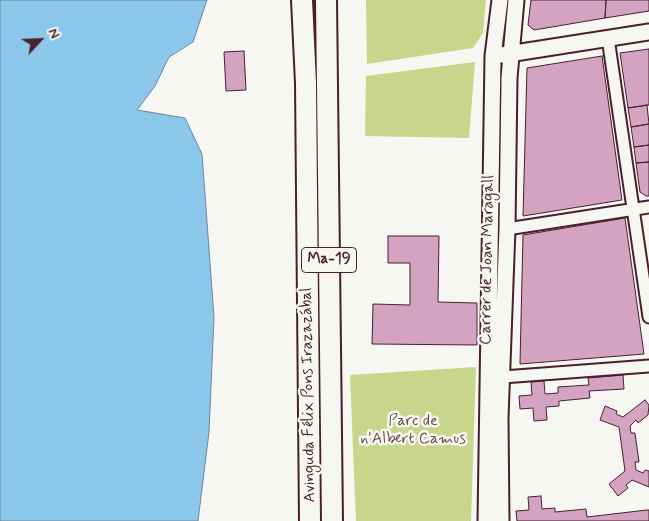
<!DOCTYPE html>
<html>
<head>
<meta charset="utf-8">
<style>
	body { margin:0 }
	#map { position:relative; width:649px; height:521px; overflow:hidden; background:#f6f6f2; font-family:Mynerve,sans-serif }
	canvas { display:block }
	.north { position:absolute; left:15px; top:15px; width:50px; height:50px; -webkit-text-stroke:4px #f6f6f2; paint-order:stroke; rotate:65deg; font-size:14px; font-weight:700; line-height:20px; text-align:center; color:#4a1f2b }
	.north::after { content:''; display:block; margin:auto; width:18px; height:22px; background:#4a1f2b; clip-path:polygon(50% 0,100% 100%,50% 72%,0 100%) }
</style>
</head>
<body>
<div id="map">
<canvas width="649" height="521"></canvas>
<div class="north">N</div>
</div>
<script>
const g = document.querySelector('canvas').getContext('2d');
g.lineJoin = 'round';
function fill(path, color) { g.fillStyle = color; g.fill(path, 'evenodd'); }
const shape = rows => new Path2D(rows.map(r => 'M' + r).join(''));
function strokePath(path, color, width, dash) { g.strokeStyle = color; g.lineWidth = width; g.lineCap = dash ? 'butt' : 'round'; g.setLineDash(dash || []); g.stroke(path); }
function drawText(font, color, halo, rows, align = 'center') {
  g.font = font + ' Mynerve,sans-serif'; g.lineWidth = 5; g.setLineDash([]); g.textBaseline = 'middle'; g.strokeStyle = halo; g.fillStyle = color; for (const [text, x, y, turn = 0] of rows) {
    g.save(); g.translate(x, y); g.rotate((+turn || 0) * Math.PI / 180); g.textAlign = isNaN(turn) ? turn : align; if (halo) g.strokeText(text, 0, 0); g.fillText(text, 0, 0); g.restore();
  }
}
fill(shape([
	[366,0,486,0,483,33,473,48,367,64],
	[475,62,469,138,365,136,366,76],
	[476,367,471,521,356,521,350,375]
]), '#c7d68a');
const water = shape([
	[0,0,207,0,193,42,169,57,155,86,137,110,185,118,202,154,214,317,209,432,198,521,0,521,0,0]
]);
fill(water, '#8bc7eb');
strokePath(water, '#71849e', 1);
const building = shape([
	[531,0,606,0,605,18,534,30,528,25,531,0],
	[606,0,649,0,649,11,605,18,606,0],
	[649,49,649,105,628,108,620,53,649,49],
	[244,51,246,90,226,91,224,52,244,51],
	[602,56,622,200,523,216,527,68,602,56],
	[647,105,649,124,631,127,628,108,647,105],
	[649,124,649,145,634,147,631,127,649,124],
	[649,145,649,162,636,163,634,147,649,145],
	[649,162,649,196,646,196,640,192,636,163,649,162],
	[625,218,644,354,520,364,523,235,625,218],
	[388,236,439,236,438,302,477,303,477,345,372,344,373,304,410,305,410,263,388,263,388,236],
	[623,375,624,389,589,391,590,398,559,401,559,406,546,407,547,420,534,421,533,408,520,409,519,396,532,395,531,382,544,381,545,394,558,393,558,387,589,385,588,378,623,375],
	[645,400,649,405,648,415,638,423,636,420,630,426,631,433,635,433,639,462,635,462,636,470,643,473,645,470,649,471,649,487,632,480,626,485,628,488,618,496,609,484,625,471,619,427,600,420,605,406,617,411,616,414,623,417,645,400],
	[541,496,542,509,555,508,555,512,586,509,587,517,647,510,649,510,649,521,517,521,516,511,529,510,528,497,541,496]
]);
fill(building, '#d4a3c2');
strokePath(building, '#4a1f2b', 1);
const street = shape([
	[608,38,649,317],
	[507,229,649,207],
	[503,377,649,366]
]);
const secondary = shape([
	[502,55,649,32],
	[486,521,493,56,500,0],
	[501,521,500,418,507,229,509,78,516,0]
]);
const highway = shape([
	[302,0,306,83,310,521],
	[326,0,332,521]
]);
strokePath(street, '#4a1f2b', 15);
strokePath(secondary, '#4a1f2b', 19);
strokePath(highway, '#4a1f2b', 24);
strokePath(street, '#f6f6f2', 11);
strokePath(secondary, '#f6f6f2', 15);
strokePath(highway, '#f6f6f2', 20);
for (const [x, y, w] of [
	[329,260,55]
]) { const box = new Path2D(); box.roundRect(x - w / 2, y - 12.5, w, 25, 4); g.fillStyle = '#f6f6f2'; g.fill(box); strokePath(box, '#4a1f2b', 1); }
drawText('bold 15px', '#4a1f2b', null, [
	["Ma-19",329,260]
]);
drawText('16px', '#4a1f2b', '#f6f6f2', [
	["Carrer de Joan Maragall",488,260,-89],
	["Avinguda Félix Pons Irazazábal",309,395,-91]
]);
drawText('16px', '#694d43', '#f6f6f2', [
	["Parc de",413,422],
	["n'Albert Camus",413,440]
]);
</script>
</body>
</html>
